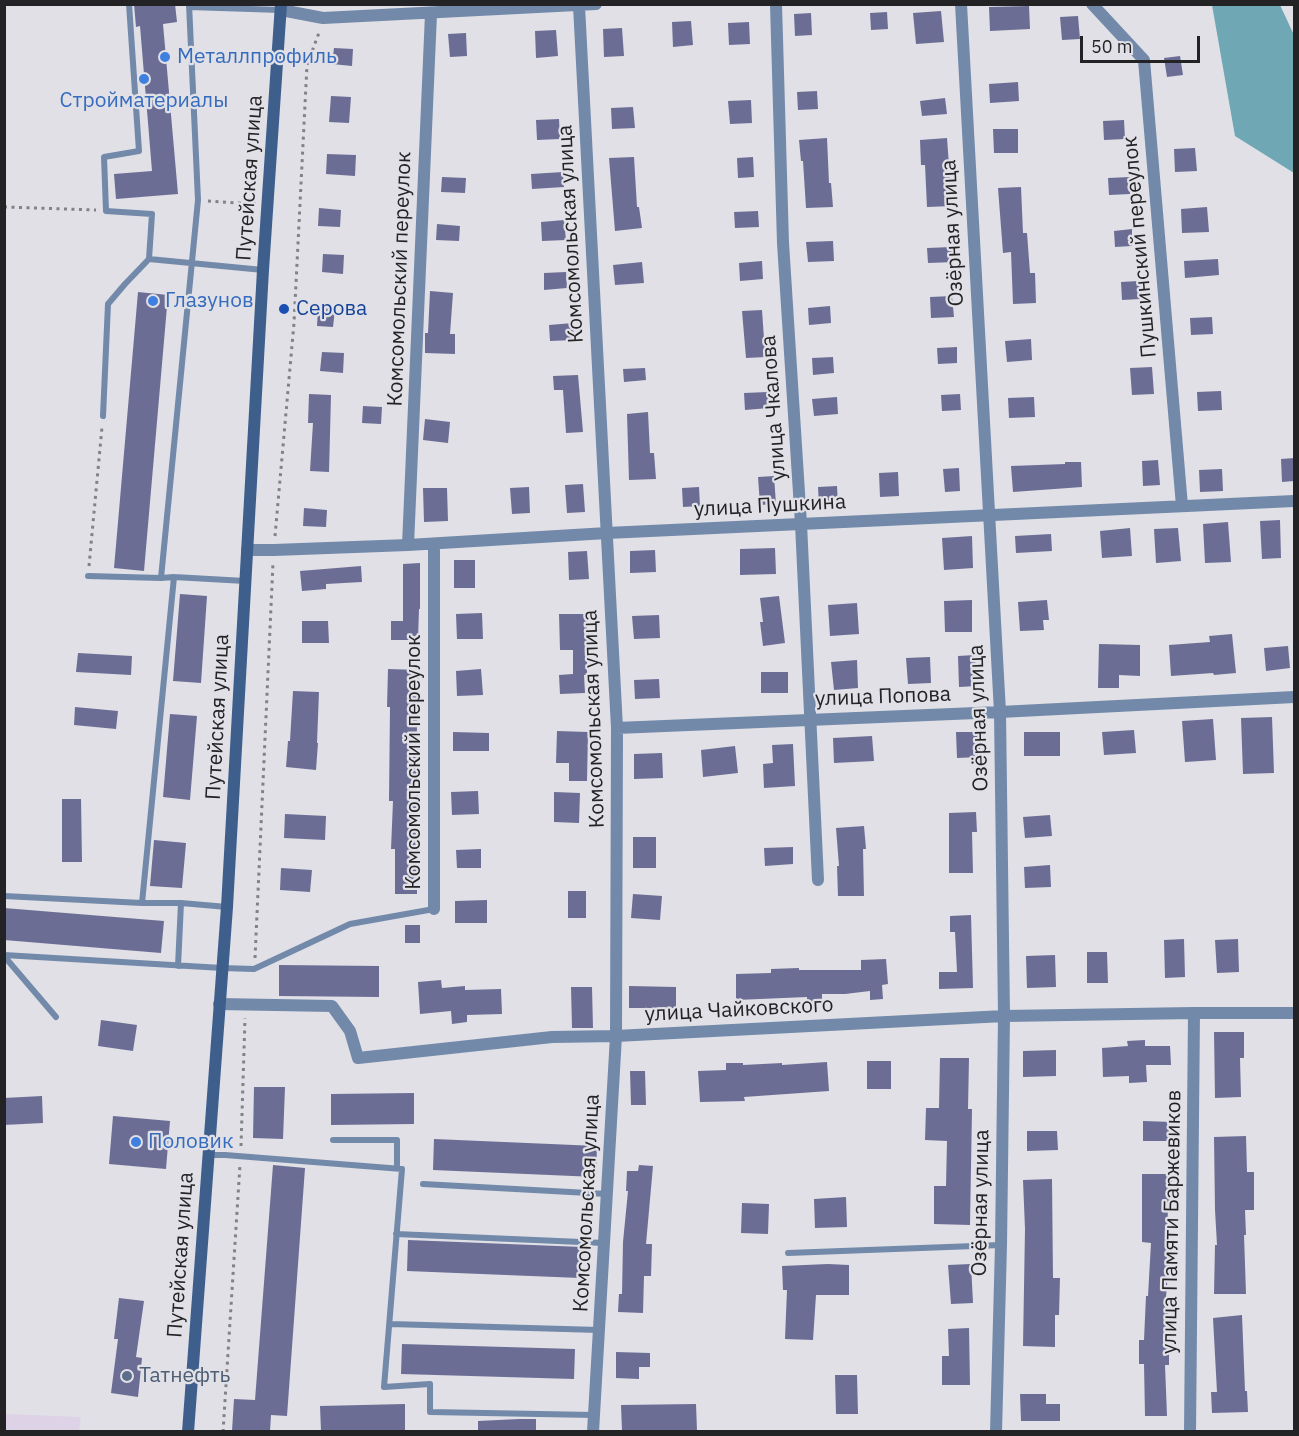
<!DOCTYPE html>
<html>
<head>
<meta charset="utf-8">
<style>
	body { margin:0 }
	#map { position:relative; width:1299px; height:1436px; overflow:hidden; background:#e0e0e6; font-family:"IBM Plex Sans",sans-serif }
	canvas { display:block }
	.frame { position:absolute; inset:0; border:6px solid #232325; pointer-events:none }
	.scale { position:absolute; left:1080px; top:36px; width:120px; height:27px; box-sizing:border-box; border:3px solid #232325; border-top:0; padding-left:8px; font-size:18px; line-height:21px; white-space:nowrap; color:#232325; -webkit-text-stroke:4px #e0e0e6; paint-order:stroke }
</style>
</head>
<body>
<div id="map">
<canvas width="1299" height="1436"></canvas>
<div class="frame"></div>
<div class="scale">50 m</div>
</div>
<script>
const g = document.querySelector('canvas').getContext('2d');
g.lineJoin = 'round';
function fill(path, color) { g.fillStyle = color; g.fill(path, 'evenodd'); }
const shape = rows => new Path2D(rows.map(r => 'M' + r).join(''));
function strokePath(path, color, width, dash) { g.strokeStyle = color; g.lineWidth = width; g.lineCap = dash ? 'butt' : 'round'; g.setLineDash(dash || []); g.stroke(path); }
function drawText(font, color, halo, rows, align = 'center') {
  g.font = font + ' "IBM Plex Sans",sans-serif'; g.lineWidth = 4.5; g.setLineDash([]); g.textBaseline = 'middle'; g.strokeStyle = halo; g.fillStyle = color; for (const [text, x, y, turn = 0] of rows) {
    g.save(); g.translate(x, y); g.rotate((+turn || 0) * Math.PI / 180); g.textAlign = isNaN(turn) ? turn : align; if (halo) g.strokeText(text, 0, 0); g.fillText(text, 0, 0); g.restore();
  }
}
fill(shape([
	[5,1414,81,1417,79,1431,5,1431]
]), '#ddd2e6');
fill(shape([
	[1212,5,1280,5,1294,35,1294,173,1235,136]
]), '#6fa7b5');
fill(shape([
	[134,4,175,4,177,22,163,24,178,194,116,199,114,174,152,171,140,26,136,27],
	[1029,6,1030,29,990,31,989,7],
	[941,11,944,42,916,44,913,13],
	[887,12,888,29,871,30,870,13],
	[811,13,812,35,795,36,794,14],
	[1078,16,1080,39,1062,40,1060,17],
	[691,21,693,45,673,47,672,22],
	[749,22,750,44,729,45,728,23],
	[622,28,624,56,604,57,603,29],
	[556,30,558,56,536,58,535,31],
	[466,33,467,56,450,57,448,34],
	[334,48,353,49,352,66,332,64],
	[1180,56,1183,75,1167,77,1164,58],
	[1018,82,1019,101,990,103,989,84],
	[817,91,818,109,798,110,797,92],
	[331,96,351,97,349,123,329,122],
	[945,98,947,114,922,116,920,101],
	[751,100,752,123,730,124,728,101],
	[633,107,635,128,612,129,611,108],
	[559,119,560,139,537,140,536,120],
	[1124,120,1125,139,1104,140,1103,121],
	[993,129,1018,129,1018,153,994,153],
	[827,138,829,183,831,183,833,207,806,208,803,161,801,161,799,140],
	[947,138,952,206,927,207,925,165,921,165,920,140],
	[1195,148,1197,171,1175,172,1174,149],
	[327,154,356,155,355,176,326,174],
	[634,157,637,207,639,207,642,228,615,231,609,158],
	[753,157,754,177,738,178,737,158],
	[563,172,564,187,532,189,531,174],
	[442,177,466,178,465,193,441,192],
	[1130,177,1130,194,1109,195,1108,178],
	[1021,187,1023,233,1027,233,1030,273,1035,273,1036,303,1013,304,1011,252,1003,253,998,188],
	[1207,207,1209,232,1182,233,1181,209],
	[319,208,341,210,340,227,318,226],
	[758,211,759,227,735,228,734,212],
	[564,220,566,240,542,241,541,222],
	[437,224,460,226,459,241,436,240],
	[1132,229,1132,246,1115,247,1114,231],
	[833,241,834,261,808,262,806,242],
	[952,247,954,262,928,263,927,248],
	[323,254,344,255,343,274,322,272],
	[1218,259,1219,275,1185,278,1184,261],
	[762,261,763,279,740,281,739,263],
	[642,262,644,283,615,285,613,265],
	[566,272,567,288,544,290,544,273],
	[1139,281,1140,299,1122,300,1121,282],
	[430,291,453,293,450,334,455,334,455,354,425,353,425,333,428,333],
	[138,292,168,295,144,571,114,568],
	[952,296,954,317,931,318,930,297],
	[830,306,831,323,809,325,808,308],
	[318,308,335,309,333,327,317,326],
	[762,310,764,339,765,339,766,357,746,358,742,311],
	[1212,317,1213,334,1191,335,1190,318],
	[573,323,574,340,550,341,549,325],
	[1031,339,1032,360,1007,362,1005,341],
	[957,347,957,363,938,364,937,348],
	[322,352,344,353,343,373,320,371],
	[833,357,834,373,813,375,812,358],
	[1152,367,1154,394,1132,395,1130,368],
	[645,368,646,380,624,382,623,369],
	[578,375,583,432,566,433,563,390,554,390,553,376],
	[1221,391,1222,410,1198,411,1197,392],
	[768,392,769,408,745,410,744,393],
	[309,394,331,395,329,472,310,471,313,423,308,423],
	[960,394,961,410,942,411,941,395],
	[837,397,838,414,814,416,812,399],
	[1034,397,1035,417,1009,418,1008,398],
	[363,406,382,407,381,424,362,423],
	[648,412,650,453,654,453,656,479,629,480,627,414],
	[425,419,450,422,448,443,423,440],
	[1294,458,1294,481,1282,482,1281,459],
	[1158,460,1160,485,1143,486,1142,461],
	[1065,462,1081,462,1082,487,1013,492,1011,466,1065,464],
	[959,468,960,491,945,492,943,469],
	[1222,469,1223,491,1200,492,1199,470],
	[898,472,899,496,880,497,879,473],
	[774,476,776,504,760,505,758,477],
	[583,484,585,512,567,513,565,485],
	[837,486,838,505,819,506,818,487],
	[529,487,530,513,512,514,510,488],
	[699,487,700,506,683,507,682,488],
	[423,488,447,488,448,521,424,522],
	[304,508,327,510,326,527,303,526],
	[1280,520,1281,558,1262,559,1260,521],
	[1228,522,1231,562,1205,563,1203,524],
	[1130,528,1132,556,1102,558,1100,531],
	[1178,528,1181,561,1156,563,1154,529],
	[1051,534,1052,551,1016,553,1015,536],
	[972,536,973,568,944,570,942,538],
	[775,548,776,574,740,575,740,549],
	[655,550,656,572,630,573,630,551],
	[587,551,589,579,569,580,568,552],
	[454,560,475,560,475,588,454,588],
	[420,563,420,609,419,609,418,640,391,640,391,621,403,621,403,564],
	[361,566,362,582,326,584,326,589,302,591,300,571],
	[180,594,207,596,201,683,173,681],
	[779,596,785,643,763,646,760,622,763,622,760,598],
	[972,600,972,632,945,632,944,601],
	[1047,600,1049,620,1043,620,1044,630,1020,631,1018,602],
	[857,603,859,634,830,636,828,605],
	[482,613,483,639,457,639,456,614],
	[559,614,587,614,587,675,584,675,585,693,560,694,559,675,573,674,573,650,560,650],
	[659,615,660,638,634,639,632,616],
	[302,621,328,621,329,643,302,643],
	[1232,634,1236,673,1214,675,1213,673,1171,676,1169,645,1210,642,1209,636],
	[1099,644,1140,645,1140,676,1119,675,1119,688,1098,688],
	[1288,646,1290,668,1266,671,1264,648],
	[78,653,132,656,131,675,76,672],
	[975,655,977,686,959,687,958,656],
	[930,657,931,683,908,684,906,658],
	[857,660,858,688,834,690,831,662],
	[388,669,419,670,416,756,419,756,418,801,417,801,415,856,417,856,417,894,395,894,395,849,391,849,393,801,389,801,390,707,387,707],
	[481,669,483,695,457,696,456,671],
	[761,672,788,672,788,693,761,693],
	[659,679,660,698,635,699,634,680],
	[293,691,319,692,317,743,318,743,316,770,286,767,288,741,290,741],
	[75,707,118,711,116,729,74,725],
	[170,714,197,716,190,800,163,797],
	[1272,717,1274,773,1243,774,1241,718],
	[1213,719,1216,760,1185,762,1182,721],
	[1134,730,1136,753,1104,755,1102,732],
	[557,731,588,732,587,781,569,781,569,763,556,763],
	[453,732,489,733,489,751,453,751],
	[956,732,980,732,980,757,957,758],
	[1024,732,1060,732,1060,756,1024,756],
	[872,736,874,761,834,763,833,738],
	[793,744,795,786,764,788,763,764,773,763,772,745],
	[735,746,738,773,703,777,701,750],
	[662,753,663,778,634,779,634,754],
	[478,791,479,814,452,815,451,792],
	[554,792,580,793,579,823,554,822],
	[62,799,81,799,82,862,62,862],
	[976,812,977,832,972,832,973,873,949,873,949,813],
	[285,814,326,816,325,840,284,838],
	[1050,815,1052,836,1025,838,1023,817],
	[864,826,866,849,863,849,864,896,838,896,837,866,839,866,836,828],
	[633,837,656,837,656,868,633,868],
	[154,840,186,843,182,888,150,886],
	[793,847,793,864,765,866,764,848],
	[481,849,481,868,457,868,456,850],
	[1050,865,1051,887,1025,888,1024,867],
	[281,868,312,870,310,892,280,890],
	[568,891,586,891,586,918,568,918],
	[633,894,662,896,660,920,631,918],
	[487,900,487,923,455,923,455,901],
	[4,908,164,921,161,953,4,940],
	[971,915,973,988,939,989,939,972,957,972,955,932,950,932,950,916],
	[405,925,420,925,420,943,405,943],
	[1184,939,1185,977,1165,978,1164,940],
	[1238,939,1239,972,1217,973,1215,940],
	[1087,952,1107,952,1108,983,1087,983],
	[1055,955,1056,987,1027,988,1026,956],
	[886,959,888,984,882,985,883,999,870,1000,870,991,845,994,822,994,822,1002,807,1002,807,997,736,1000,736,974,771,973,771,969,799,968,799,970,861,970,861,960],
	[279,965,379,966,379,997,279,996],
	[441,980,442,988,465,986,465,990,501,989,502,1014,467,1015,467,1022,452,1024,451,1011,420,1014,418,982],
	[629,986,676,987,676,1008,629,1008],
	[571,987,592,987,593,1028,572,1028],
	[101,1020,137,1025,133,1051,98,1046],
	[1214,1032,1244,1032,1244,1058,1240,1058,1241,1097,1215,1098],
	[1145,1040,1145,1046,1170,1046,1171,1065,1146,1065,1147,1082,1129,1083,1129,1076,1103,1077,1102,1048,1128,1046,1127,1041],
	[1056,1050,1056,1076,1023,1077,1023,1051],
	[940,1058,969,1058,968,1109,972,1109,970,1225,934,1224,934,1186,946,1186,947,1141,925,1140,926,1108,939,1108],
	[867,1061,891,1061,891,1089,867,1089],
	[827,1062,829,1091,744,1097,745,1101,700,1102,698,1071,726,1070,726,1063,743,1063,743,1065,782,1063,782,1065],
	[630,1071,645,1071,646,1105,631,1105],
	[254,1087,285,1087,283,1139,253,1138],
	[414,1093,414,1124,331,1125,331,1094],
	[42,1096,43,1123,4,1125,4,1098],
	[113,1116,170,1121,166,1169,109,1164],
	[1143,1121,1172,1122,1171,1141,1143,1141],
	[1027,1131,1057,1131,1058,1150,1027,1151],
	[1246,1136,1247,1172,1254,1172,1254,1210,1245,1210,1246,1235,1244,1235,1246,1294,1214,1294,1215,1245,1217,1245,1215,1210,1214,1137],
	[434,1139,597,1146,596,1177,433,1170],
	[273,1165,305,1168,287,1416,271,1415,270,1431,232,1431,234,1399,255,1400],
	[639,1165,653,1166,646,1244,652,1244,651,1276,644,1276,643,1313,618,1312,619,1294,622,1294,623,1242,628,1191,626,1191,627,1171,638,1171],
	[1142,1174,1172,1174,1172,1200,1168,1201,1167,1261,1169,1261,1166,1297,1169,1297,1167,1341,1169,1341,1169,1365,1165,1365,1167,1416,1145,1416,1144,1364,1139,1364,1139,1340,1144,1340,1146,1296,1148,1296,1151,1243,1142,1242],
	[1052,1179,1053,1278,1060,1278,1059,1315,1055,1315,1055,1347,1023,1346,1025,1229,1023,1180],
	[846,1197,847,1227,815,1228,814,1199],
	[742,1203,769,1204,768,1234,741,1233],
	[408,1240,582,1247,580,1278,407,1271],
	[828,1264,849,1265,849,1295,816,1295,813,1340,785,1339,787,1290,783,1290,782,1266],
	[971,1264,973,1303,951,1304,948,1265],
	[119,1298,144,1301,136,1357,142,1358,138,1397,111,1393,118,1339,114,1339],
	[1242,1315,1245,1391,1247,1391,1248,1412,1212,1413,1211,1392,1217,1392,1213,1318],
	[969,1328,970,1385,942,1385,942,1356,949,1356,948,1329],
	[402,1344,575,1349,574,1379,401,1374],
	[616,1352,650,1353,650,1367,639,1367,639,1379,616,1378],
	[835,1375,857,1375,858,1414,836,1414],
	[1020,1394,1046,1394,1046,1404,1060,1404,1060,1421,1021,1421],
	[405,1404,405,1431,321,1431,320,1406],
	[696,1404,697,1431,622,1431,621,1405],
	[519,1419,536,1419,536,1431,478,1431,478,1421]
]), '#6c6d95');
strokePath(shape([
	[208,201,254,204,254,202],
	[4,207,96,210],
	[275,536,294,323,307,65,320,30],
	[89,566,102,427],
	[255,958,273,563],
	[241,1146,245,1018],
	[223,1432,240,1165]
]), '#828286', 3, [3, 4.5]);
strokePath(shape([
	[189,7,281,10],
	[149,259,263,270],
	[103,416,108,304,125,284,149,259,152,214,106,211,104,157,139,151,129,4],
	[88,576,161,578,174,577,245,581],
	[161,578,198,200,189,4],
	[4,896,142,903,181,903,227,907],
	[142,903,174,577],
	[4,955,222,968,254,969,350,924,434,909],
	[4,956,56,1017],
	[178,966,181,903],
	[333,1140,397,1140,397,1168],
	[208,1155,225,1155,402,1169,384,1387,430,1384,430,1412,594,1415],
	[423,1184,607,1194],
	[396,1234,604,1243],
	[788,1253,1001,1245],
	[390,1324,599,1330]
]), '#7289a9', 6);
strokePath(shape([
	[776,4,783,243,801,524,818,880],
	[961,4,1000,712,1004,1016,1001,1245,996,1432],
	[1092,4,1144,60,1182,506],
	[579,6,617,728,616,1036,593,1432],
	[281,10,323,18,596,4],
	[408,545,431,14],
	[247,550,274,550,408,545,607,533,1294,501],
	[617,728,1000,712,1294,697],
	[434,909,434,544],
	[219,1004,332,1006,350,1031,358,1058,552,1037,616,1036,1004,1016,1194,1013,1294,1013],
	[1190,1432,1194,1013]
]), '#7289a9', 12);
strokePath(shape([
	[188,1432,227,907,263,270,281,4]
]), '#3e5f8c', 12);
for (const [x, y, r, color] of [
	[165,57,6,"#3f7fe0"],
	[144,79,6,"#3f7fe0"],
	[153,301,6,"#3f7fe0"],
	[284,309,6,"#1a4fb4"],
	[136,1142,6,"#3f7fe0"],
	[127,1376,6,"#5c6f8a"]
]) { const dot = new Path2D(); dot.arc(x, y, r, 0, 2 * Math.PI); g.fillStyle = color; g.fill(dot); strokePath(dot, '#e0e0e6', 2); }
drawText('21px', '#366cbe', '#e0e0e6', [
	["Металлпрофиль",177,57],
	["Стройматериалы",144,101,"center"],
	["Глазунов",165,301],
	["Половик",148,1142]
], 'left');
drawText('21px', '#232325', '#e0e0e6', [
	["Путейская улица",250,178,-86],
	["Озёрная улица",953,233,-93],
	["Комсомольская улица",571,234,-93],
	["Пушкинский переулок",1140,247,-95],
	["Комсомольский переулок",400,279,-88],
	["улица Чкалова",774,408,-94],
	["улица Пушкина",770,506,-3],
	["улица Попова",883,697,-2],
	["Путейская улица",218,717,-87],
	["Озёрная улица",979,718,-92],
	["Комсомольская улица",594,719,-92],
	["Комсомольский переулок",414,762,-90],
	["улица Чайковского",739,1010,-3],
	["Комсомольская улица",587,1203,-87],
	["Озёрная улица",981,1203,-89],
	["улица Памяти Баржевиков",1172,1222,-89],
	["Путейская улица",181,1255,-86]
]);
drawText('21px', '#164399', '#e0e0e6', [
	["Серова",296,309]
], 'left');
drawText('21px', '#4e5e75', '#e0e0e6', [
	["Татнефть",139,1376]
], 'left');
</script>
</body>
</html>
